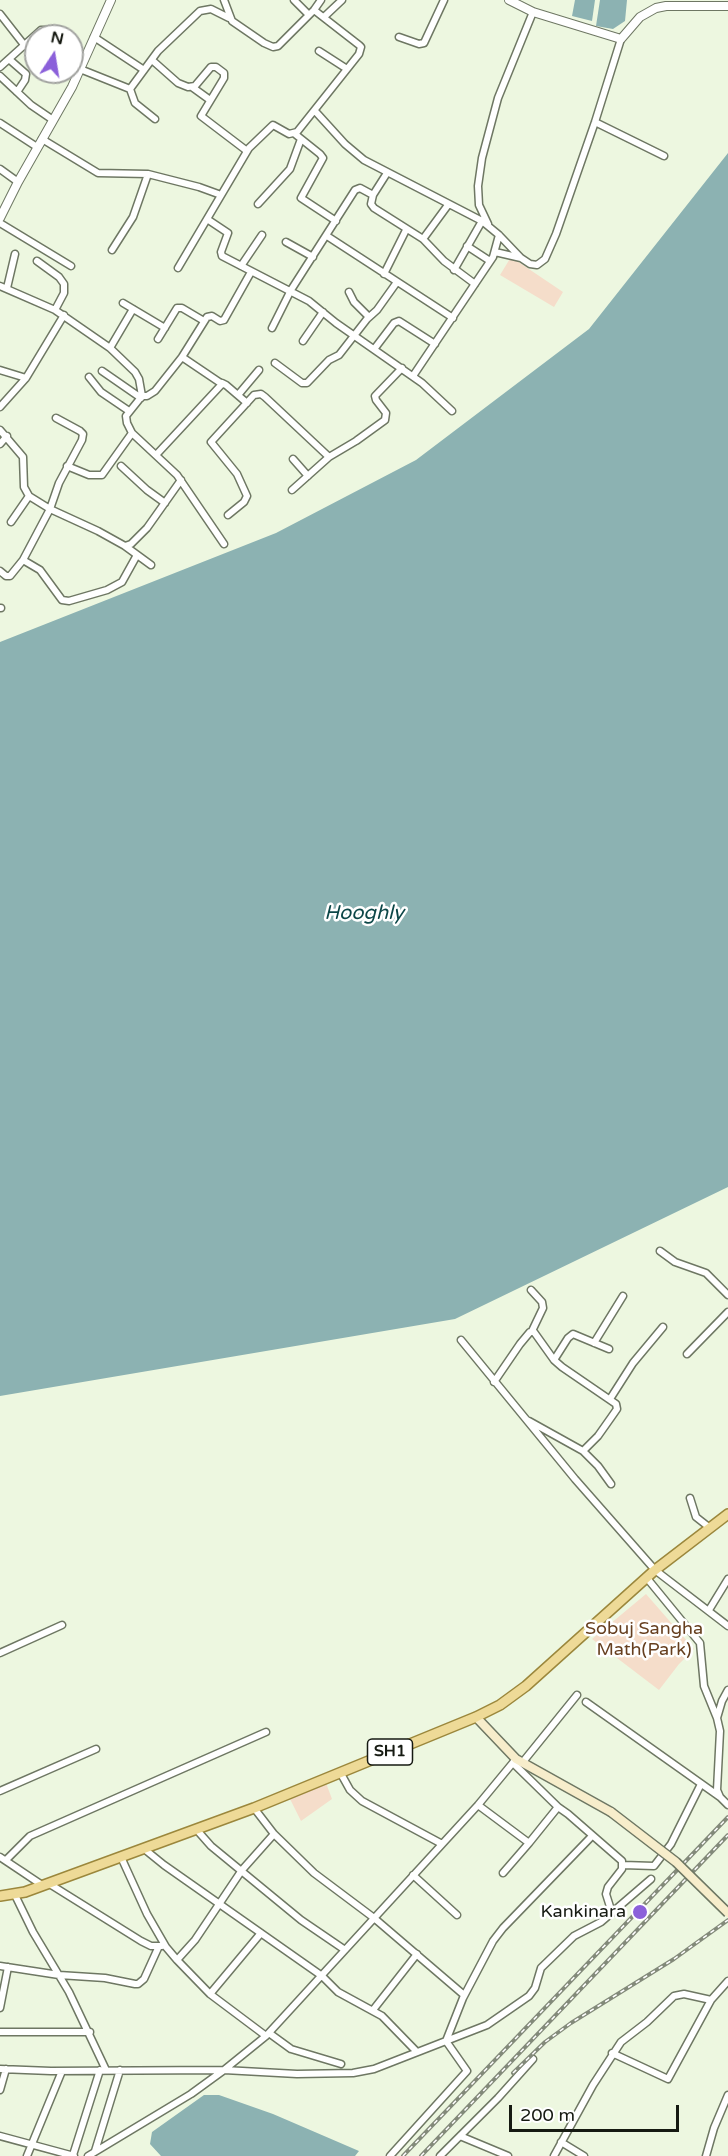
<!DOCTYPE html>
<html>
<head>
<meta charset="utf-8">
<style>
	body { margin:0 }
	#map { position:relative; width:728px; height:2156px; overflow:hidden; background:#edf7e0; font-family:"Varela Round",sans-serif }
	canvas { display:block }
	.north { position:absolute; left:24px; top:24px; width:60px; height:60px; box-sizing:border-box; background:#fff; border:2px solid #a2a3a0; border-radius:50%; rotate:12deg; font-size:16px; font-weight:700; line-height:24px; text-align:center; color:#161a12 }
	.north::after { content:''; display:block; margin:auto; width:21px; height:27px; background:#8b60da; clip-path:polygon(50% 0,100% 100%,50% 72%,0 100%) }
	.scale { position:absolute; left:509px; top:2105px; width:170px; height:27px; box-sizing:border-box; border:3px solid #161a12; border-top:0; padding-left:8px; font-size:18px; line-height:21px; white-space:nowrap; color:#161a12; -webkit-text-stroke:4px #fff; paint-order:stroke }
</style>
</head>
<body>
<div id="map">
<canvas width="728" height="2156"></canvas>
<div class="north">N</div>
<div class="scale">200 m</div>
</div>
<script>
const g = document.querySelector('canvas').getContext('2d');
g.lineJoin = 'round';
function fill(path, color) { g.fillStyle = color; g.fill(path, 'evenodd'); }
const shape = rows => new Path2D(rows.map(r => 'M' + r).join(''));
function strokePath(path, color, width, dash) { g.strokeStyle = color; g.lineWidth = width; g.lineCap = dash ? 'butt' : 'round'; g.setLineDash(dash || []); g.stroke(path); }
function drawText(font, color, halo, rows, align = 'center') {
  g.font = font + ' "Varela Round",sans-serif'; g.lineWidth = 5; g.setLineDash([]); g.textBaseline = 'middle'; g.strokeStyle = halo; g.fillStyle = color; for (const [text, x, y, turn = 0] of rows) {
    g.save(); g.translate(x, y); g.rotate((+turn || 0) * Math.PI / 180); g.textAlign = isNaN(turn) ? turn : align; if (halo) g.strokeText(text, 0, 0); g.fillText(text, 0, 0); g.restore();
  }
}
fill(shape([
	[511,257,563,292,554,307,500,275],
	[646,1594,694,1649,679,1664,659,1690,592,1639],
	[326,1783,332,1799,301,1821,289,1797]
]), '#f5ddca');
fill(shape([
	[575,0,595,0,592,21,572,16],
	[600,0,627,0,625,21,613,29,596,26],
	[728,153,728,1187,455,1319,0,1396,0,642,276,533,416,460,589,329],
	[204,2095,219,2095,273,2114,359,2151,355,2156,161,2156,150,2144,152,2132]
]), '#8cb2b2');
const minor = shape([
	[224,0,232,21,264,43,273,47,278,46,314,10,321,0],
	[294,0,309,15],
	[0,14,25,46],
	[324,17,342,0],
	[94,37,144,70],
	[399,37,419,44,424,43,444,0],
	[319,51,347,69],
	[72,57,82,63],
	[10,60,26,74,25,80,17,92],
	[152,60,178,83,188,87,195,86,211,67,216,67,224,73,224,78,201,116,247,151],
	[0,67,41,30,46,30,53,36],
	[80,69,130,89,158,51,200,11,211,9,229,18],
	[0,76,31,105,53,120],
	[192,87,210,100],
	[130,89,135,103,155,119],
	[315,111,345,144,364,160,482,221,499,235,521,258,530,264,537,265,545,259,556,234,595,122,621,39],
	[595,122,664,156],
	[0,123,37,147],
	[295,134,320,154,323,158,301,198,336,221],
	[42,139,98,173,148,174,199,187,221,195],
	[0,169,18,182],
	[387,173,373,195,371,204,374,208,423,239,444,261,475,284],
	[258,204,290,169,301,139],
	[207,219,228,233,221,252,222,256,309,301,336,323,422,383,452,411],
	[0,223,71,266],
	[488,224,479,205,478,186,482,158,498,98,533,12],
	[327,236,453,318],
	[423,239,448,205],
	[286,242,313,257],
	[467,246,490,261],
	[112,250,133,217,148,174],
	[495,252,521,258],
	[37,261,59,277,64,284,64,293,55,310],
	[241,266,262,235],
	[178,268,249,148,273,125,289,134,297,132,359,54,361,47,359,45,314,10],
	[454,270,482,221],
	[384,274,406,230],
	[0,286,55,310,110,348,135,372,139,379,142,396],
	[7,288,15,254],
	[349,292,354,302,369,317],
	[123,303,165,328],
	[272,328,291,290,355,190,360,188,373,195],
	[158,339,177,308,182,308,204,321],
	[303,341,323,312],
	[110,348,133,309],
	[375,348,394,323,399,321,435,344],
	[275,363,302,383,307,383,329,360,339,355,367,319,377,310,397,282],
	[0,370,26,378],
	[102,371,141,398],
	[413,376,493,257,499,235],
	[89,377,101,392,129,411],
	[222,383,226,385,247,403],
	[238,395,259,370],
	[0,407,26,378,64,315],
	[0,430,23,457,24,487,29,496,50,509,98,531,125,546,131,544,147,528,181,480],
	[0,444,7,436],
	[156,455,222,384,182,357],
	[293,459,308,476],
	[67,466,89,475,102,475,132,433],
	[121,466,147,490,165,503],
	[292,490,329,457,356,441,385,420,386,413,376,400,375,396,402,368],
	[228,515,244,502,247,496,237,474,211,442,254,395,261,394,265,397,329,457],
	[11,522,29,496],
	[224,544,177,475,132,433,127,423,126,416,142,396,147,396,155,391,182,357,207,317,212,316,220,321,224,320,251,272],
	[125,546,151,565],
	[23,560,40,570,62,600,69,601,107,590,122,582,137,555],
	[0,571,6,576,10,576,23,560,50,509,59,483,82,440,83,434,80,431,56,418],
	[0,608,1,608],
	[660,1251,675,1262,706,1273,728,1295],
	[531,1290,542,1302,543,1308,532,1331],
	[461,1340,575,1479,655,1570,728,1626],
	[594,1343,623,1296],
	[687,1354,728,1312],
	[554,1360,568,1338,573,1334,609,1349],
	[494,1382,520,1344,530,1332,534,1332,554,1360,562,1367,616,1404,617,1409,610,1419,598,1436,583,1451],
	[610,1399,633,1363,663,1327],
	[529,1421,583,1451,598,1466,611,1484],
	[690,1498,696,1517,710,1528],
	[646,1577,700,1643,704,1686,717,1718,720,1731,717,1790,720,1797,728,1805],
	[709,1610,728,1579],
	[0,1653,62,1625],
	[586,1702,720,1797],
	[717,1718,722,1701,728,1690],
	[513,1763,558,1807],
	[522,1763,577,1695],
	[340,1772,350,1790,362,1801,442,1844],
	[0,1791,96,1749],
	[478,1805,529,1843,503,1873],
	[254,1808,274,1834,314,1873,374,1918,464,1995],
	[196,1829,211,1846,301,1920,345,1950],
	[529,1843,558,1807,568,1814,622,1861,622,1869,608,1887,606,1894,612,1913],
	[143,1848,164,1865,322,1976,338,1992,382,2016,416,2051],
	[0,1857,42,1885],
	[121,1857,147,1914,166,1947,177,1960,210,1994,266,2036],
	[6,1860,30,1836,266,1732],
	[623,1865,654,1866,671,1844,701,1784],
	[413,1875,457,1915],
	[48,1883,141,1941,151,1946,162,1946],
	[15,1895,33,1932,69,1992,106,2070],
	[177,1960,195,1940,242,1870,274,1834],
	[0,1966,59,1975,105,1978,135,1984,138,1984,144,1979,159,1946],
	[210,1994,261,1933],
	[0,2008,8,1967],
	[373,2010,417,1954],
	[0,2032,90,2032],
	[269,2033,291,2049,341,2064],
	[612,2053,668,2079,711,2000],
	[0,2069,51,2071,224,2070,297,2074,353,2073,374,2069,487,2025,529,1996,535,1988,541,1968,574,1936,601,1922,651,1879],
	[0,2090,6,2069],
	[0,2136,74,2156],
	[460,2136,508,2156],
	[561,2142,584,2156],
	[95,2151,120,2070],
	[73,2155,100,2070],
	[27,2156,62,2071],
	[88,2156,191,2094,224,2070,266,2036,478,1805,516,1759],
	[390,2156,467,2071,446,2041,463,1998,493,1941,503,1928,592,1836],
	[440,2156,498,2098,533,2059],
	[554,2156,593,2085,621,2042,647,2022,674,1996,684,1994,711,2000,728,1981],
	[706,2156,714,2128,728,2095]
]);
const tertiary = shape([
	[509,0,533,12,621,39,640,17,656,8,666,6,728,6],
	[0,218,18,182,72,87,111,0]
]);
const secondary = shape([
	[476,1717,516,1759,611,1812]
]);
const primary = shape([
	[0,1896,25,1892,254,1808,476,1717,500,1705,526,1686,655,1570,728,1514]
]);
strokePath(minor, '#6e7763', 9);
strokePath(tertiary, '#6e7763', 10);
strokePath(secondary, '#6e7763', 11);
strokePath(primary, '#9b873c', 12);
strokePath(minor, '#fff', 6);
strokePath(tertiary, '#fff', 8);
strokePath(secondary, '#f7edcb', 8);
strokePath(primary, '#eeda97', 9);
const rail = shape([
	[513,2073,545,2042,571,2023,674,1959,728,1920],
	[403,2156,728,1817],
	[421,2156,728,1835]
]);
strokePath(rail, '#838a7a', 4);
strokePath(rail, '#fff', 1.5, [4.5]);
const secondaryBridge = shape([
	[611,1812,676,1862,728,1913]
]);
strokePath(secondaryBridge, '#6e7763', 11, []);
strokePath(secondaryBridge, '#f7edcb', 8);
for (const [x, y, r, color] of [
	[640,1912,8,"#8b60da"]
]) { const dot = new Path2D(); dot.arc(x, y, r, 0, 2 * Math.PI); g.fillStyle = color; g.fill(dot); strokePath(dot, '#fff', 2); }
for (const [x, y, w] of [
	[390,1752,45]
]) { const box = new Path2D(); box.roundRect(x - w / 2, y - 13, w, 26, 4.5); g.fillStyle = '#fff'; g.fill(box); strokePath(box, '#161a12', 1.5); }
drawText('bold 16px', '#161a12', null, [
	["SH1",390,1752]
]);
drawText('18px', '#663f1f', '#fff', [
	["Sobuj Sangha",644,1629],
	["Math(Park)",644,1650]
]);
drawText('18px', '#161a12', '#fff', [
	["Kankinara",626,1912]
], 'right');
drawText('italic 20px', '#0c4748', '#fff', [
	["Hooghly",364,914]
]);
</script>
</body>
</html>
